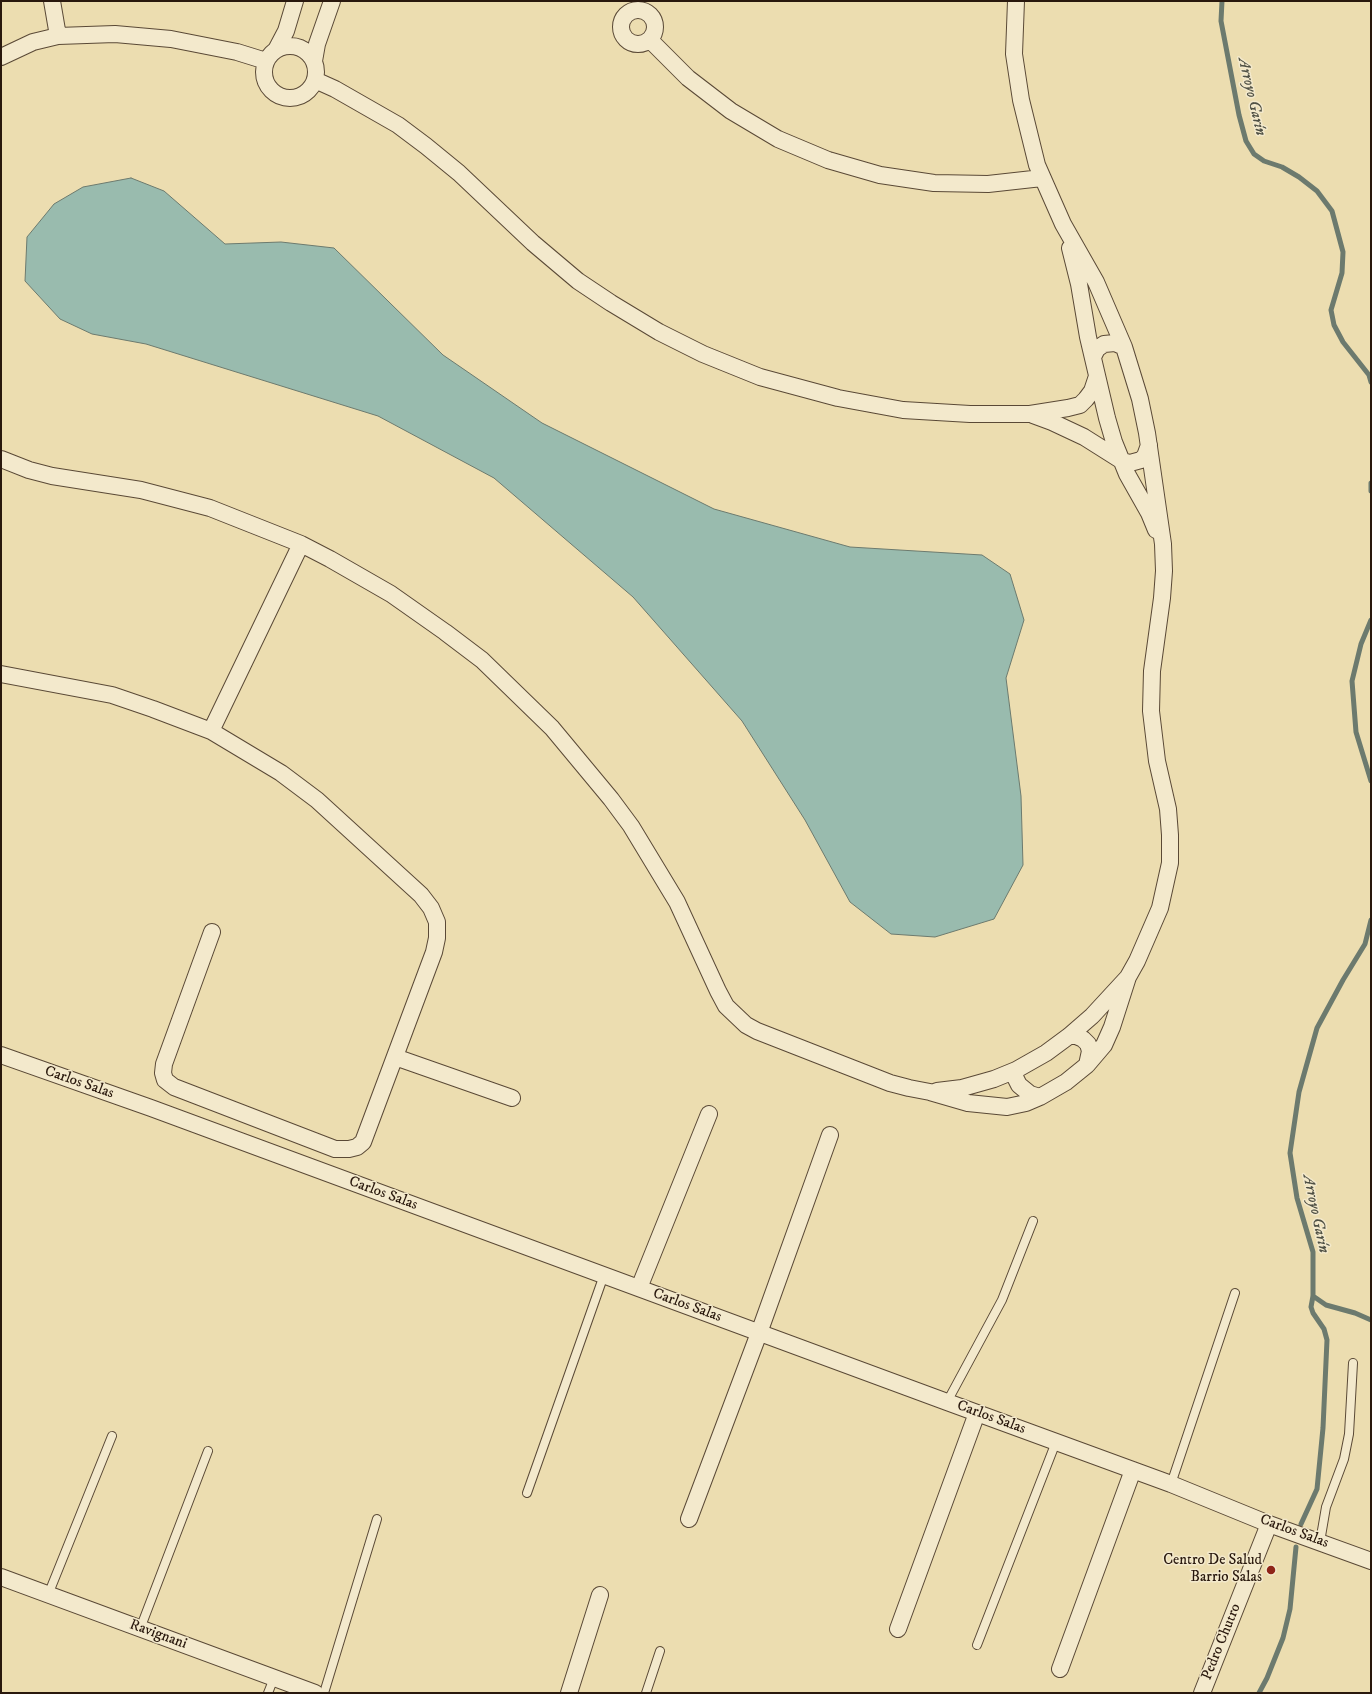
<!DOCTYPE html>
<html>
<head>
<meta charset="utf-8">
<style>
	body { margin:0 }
	#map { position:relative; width:1372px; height:1694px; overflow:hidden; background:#ecddb0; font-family:"IM FELL DW Pica",serif }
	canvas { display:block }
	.frame { position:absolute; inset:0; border:2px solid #29180d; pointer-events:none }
</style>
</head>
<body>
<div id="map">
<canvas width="1372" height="1694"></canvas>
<div class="frame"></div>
</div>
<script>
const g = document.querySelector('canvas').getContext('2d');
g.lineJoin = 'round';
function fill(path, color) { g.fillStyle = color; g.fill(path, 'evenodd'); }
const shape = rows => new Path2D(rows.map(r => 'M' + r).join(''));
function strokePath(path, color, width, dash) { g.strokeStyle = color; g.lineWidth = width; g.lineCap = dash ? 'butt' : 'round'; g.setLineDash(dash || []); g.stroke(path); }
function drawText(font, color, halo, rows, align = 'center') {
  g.font = font + ' "IM FELL DW Pica",serif'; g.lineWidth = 3; g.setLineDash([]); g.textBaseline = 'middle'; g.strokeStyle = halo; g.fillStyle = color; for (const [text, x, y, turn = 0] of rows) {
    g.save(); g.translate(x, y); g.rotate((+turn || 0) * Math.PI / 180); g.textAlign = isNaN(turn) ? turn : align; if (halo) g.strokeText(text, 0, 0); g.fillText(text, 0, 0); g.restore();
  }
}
const water = shape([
	[131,178,164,191,225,244,281,242,334,248,443,355,542,423,714,509,850,547,982,555,1010,574,1024,620,1006,678,1021,796,1023,865,994,919,935,937,891,934,850,902,805,820,742,721,633,597,494,478,378,416,146,344,92,334,60,319,25,281,27,237,54,204,83,187,131,178]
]);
fill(water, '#99bbae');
strokePath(water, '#6c7a6e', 1);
strokePath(shape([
	[1222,1,1221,21,1239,115,1246,141,1254,154,1264,161,1282,167,1299,177,1317,191,1332,211,1343,252,1342,273,1331,310,1334,325,1343,342,1369,375,1371,382],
	[1371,483,1371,491],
	[1371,620,1361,644,1352,681,1356,732,1371,781],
	[1313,1296,1326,1305,1355,1313,1371,1320],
	[1301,1524,1317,1489,1323,1428,1327,1340,1324,1329,1313,1313,1311,1307,1313,1296,1313,1252,1297,1198,1290,1153,1299,1092,1317,1028,1343,980,1365,944,1371,920],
	[1259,1693,1267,1678,1283,1638,1290,1609,1296,1547]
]), '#6c7a6e', 5);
const service = shape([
	[947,1402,1002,1300,1033,1221],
	[1171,1484,1235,1293],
	[527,1493,604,1275],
	[1320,1542,1326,1507,1344,1459,1349,1434,1353,1363],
	[48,1595,112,1436],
	[140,1629,208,1451],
	[977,1645,1056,1442],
	[268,1693,274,1678],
	[324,1693,377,1519],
	[646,1693,660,1651]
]);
const minor = shape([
	[52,1,58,36],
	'621 27a17 17 0 1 1 34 0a17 17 0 1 1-34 0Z',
	[650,40,688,78,731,111,778,139,828,160,880,175,934,183,988,184,1042,178],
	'264 72a26 26 0 1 1 52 0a26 26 0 1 1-52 0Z',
	[276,50,286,31,295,1],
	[1,57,33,42,58,36,115,34,171,39,237,52,266,61],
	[314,61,317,44,332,1],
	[315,80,335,89,398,125,426,146,459,173,533,243,578,281,611,303,659,332,703,354,760,377,838,398,903,410,970,414,1030,414,1068,408,1080,405,1086,399,1092,391,1097,376],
	[1070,248,1079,284,1088,337,1107,418,1114,442,1127,474,1149,513,1156,530],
	[1093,357,1097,349,1104,344,1115,343,1124,347],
	[1033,415,1052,422,1084,437,1122,461,1130,463,1141,460,1145,456,1149,445],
	[1,459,29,470,52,476,141,490,210,508,301,544,330,559,391,594,445,632,482,660,552,728,611,799,631,826,677,902,718,991,726,1006,746,1025,757,1031,890,1083,909,1088,930,1092,968,1103,1007,1107,1026,1103,1040,1097,1066,1082,1087,1065,1104,1045,1112,1027,1128,977],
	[1,674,112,695,153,709,211,731,281,773,317,800,421,895,431,908,437,922,437,938,434,952,363,1142,357,1147,349,1149,335,1149,174,1087,165,1080,163,1073,164,1064,212,932],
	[211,731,301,544],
	[1069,1036,1076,1036,1083,1039,1088,1044,1090,1051,1087,1065],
	[1,1055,151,1108,947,1402,1171,1484,1269,1524,1371,1561],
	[395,1057,512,1098],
	[1016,1070,1015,1077,1019,1085,1030,1094,1040,1097],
	[937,1091,962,1088,994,1079,1016,1070,1046,1053,1069,1036,1092,1016,1128,977,1137,961,1160,908,1170,863,1170,835,1168,809,1157,761,1151,711,1152,671,1162,598,1164,571,1163,544,1147,433,1140,399,1124,347,1096,282,1063,224,1037,165,1021,100,1014,54,1016,1],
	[639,1288,709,1114],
	[689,1519,759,1333,830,1135],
	[1,1577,315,1693],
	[898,1629,977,1413],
	[1060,1669,1133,1470],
	[569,1693,600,1595],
	[1202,1693,1269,1524]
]);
strokePath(service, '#5a4936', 10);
strokePath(minor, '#5a4936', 18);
strokePath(service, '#f3e9cc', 8);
strokePath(minor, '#f3e9cc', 16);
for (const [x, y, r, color] of [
	[1271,1570,5,"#8f2418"]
]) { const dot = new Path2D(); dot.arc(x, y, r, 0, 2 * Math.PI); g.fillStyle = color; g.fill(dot); strokePath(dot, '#f3e9cc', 1.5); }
drawText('15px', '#29180d', '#f3e9cc', [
	["Carlos Salas",79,1083,19],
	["Carlos Salas",383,1194,20],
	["Carlos Salas",687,1306,20],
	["Carlos Salas",991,1418,20],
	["Carlos Salas",1294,1532,20],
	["Ravignani",158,1635,20],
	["Pedro Chutro",1222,1642,-68]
]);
drawText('15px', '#29180d', '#f3e9cc', [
	["Centro De Salud",1262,1561],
	["Barrio Salas",1262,1578]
], 'right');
drawText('italic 16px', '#505145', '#f3e9cc', [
	["Arroyo Garín",1251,97,77],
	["Arroyo Garín",1315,1214,78]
]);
</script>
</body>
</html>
